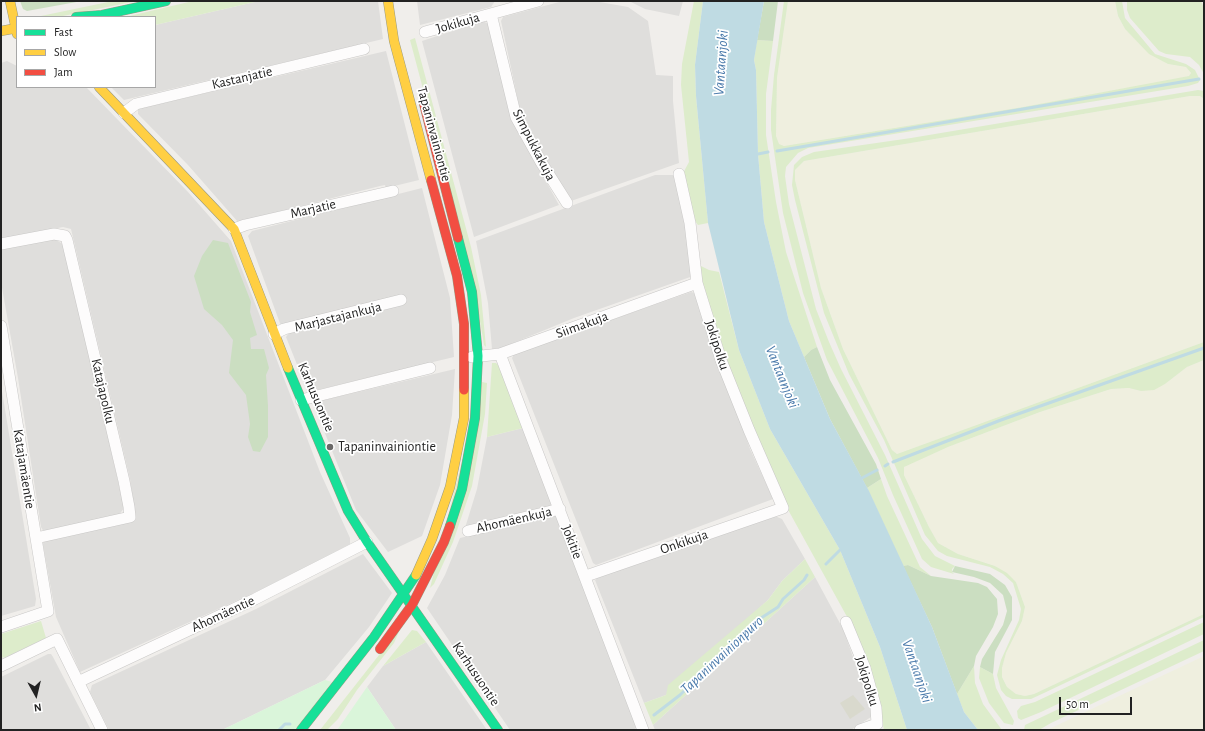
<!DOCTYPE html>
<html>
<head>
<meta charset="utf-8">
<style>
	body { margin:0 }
	#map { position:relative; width:1205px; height:731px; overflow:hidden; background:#f0eeeb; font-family:"Alegreya Sans",sans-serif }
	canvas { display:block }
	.frame { position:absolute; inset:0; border:2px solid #222; pointer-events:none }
	.legend { position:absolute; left:16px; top:16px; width:140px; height:72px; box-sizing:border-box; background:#fff; border:1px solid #a7a7a7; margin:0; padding:5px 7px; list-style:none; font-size:12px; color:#222 }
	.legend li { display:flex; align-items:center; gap:8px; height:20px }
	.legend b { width:20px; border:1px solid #a7a7a7 }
	.north { position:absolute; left:16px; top:675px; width:40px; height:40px; -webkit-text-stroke:3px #fff; paint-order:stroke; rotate:172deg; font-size:11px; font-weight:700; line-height:16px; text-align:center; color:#222 }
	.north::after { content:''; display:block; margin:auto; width:14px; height:18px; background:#222; clip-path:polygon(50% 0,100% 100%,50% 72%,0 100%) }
	.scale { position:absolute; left:1059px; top:697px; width:73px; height:18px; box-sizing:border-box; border:2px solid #222; border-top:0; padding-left:5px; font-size:12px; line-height:14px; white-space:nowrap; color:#222; -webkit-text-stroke:3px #fff; paint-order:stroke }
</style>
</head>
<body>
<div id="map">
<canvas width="1205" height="731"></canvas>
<div class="frame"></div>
<ul class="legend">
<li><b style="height:5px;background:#16e098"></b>Fast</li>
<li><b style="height:5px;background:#ffcf43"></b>Slow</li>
<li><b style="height:5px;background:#f24e42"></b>Jam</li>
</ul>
<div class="north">N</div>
<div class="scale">50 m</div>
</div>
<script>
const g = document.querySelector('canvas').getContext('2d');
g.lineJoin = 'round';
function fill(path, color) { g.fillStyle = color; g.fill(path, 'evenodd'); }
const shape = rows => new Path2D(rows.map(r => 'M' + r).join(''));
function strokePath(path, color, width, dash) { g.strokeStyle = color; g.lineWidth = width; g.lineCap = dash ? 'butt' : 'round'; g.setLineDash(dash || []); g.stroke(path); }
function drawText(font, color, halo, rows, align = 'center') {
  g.font = font + ' "Alegreya Sans",sans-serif'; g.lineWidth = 3.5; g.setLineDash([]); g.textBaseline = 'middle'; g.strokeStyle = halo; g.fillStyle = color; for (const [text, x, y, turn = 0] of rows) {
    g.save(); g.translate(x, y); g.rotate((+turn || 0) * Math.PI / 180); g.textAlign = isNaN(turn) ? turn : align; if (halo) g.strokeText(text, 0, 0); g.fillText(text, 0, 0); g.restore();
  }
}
fill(shape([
	[259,1,378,1,383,39,124,100,111,87,155,87,155,25],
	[417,1,495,1,491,7,420,25],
	[563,1,594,1,628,7,648,21,656,75,673,76,673,101,679,163,571,201,522,119,501,21,503,17],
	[629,1,683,1,679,16,645,9],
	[483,21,490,25,520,134,559,205,474,237,422,41],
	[386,51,419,180,386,188,385,185,380,186,238,222,188,165,138,114,138,109],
	[7,61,17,66,17,87,86,87,188,192,231,241,320,472,350,538,350,544,260,590,80,672,56,617,43,544,44,540,136,519,130,479,71,229,63,227,1,239,1,63],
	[655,175,674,175,684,219,693,276,574,318,501,348,492,349,488,303,476,241],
	[422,188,450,298,454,357,308,392,286,337,289,333,398,306,281,326,248,236,252,231],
	[54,238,65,246,124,508,119,515,44,532,41,527,18,378,1,282,1,249],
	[691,292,695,293,750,449,773,499,596,565,593,563,512,358,514,354],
	[455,369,452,415,440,485,422,536,388,552,356,510,314,406,316,402],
	[1,385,36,599,35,606,1,616],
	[523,428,554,507,465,528,477,489,487,437],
	[557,515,637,728,633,730,510,730,427,608,445,575,460,538],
	[775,516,782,519,805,559,782,581,768,600,666,695,644,703,595,580,598,577],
	[363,554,392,593,369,627,325,680,222,730,109,730,90,692,92,685,256,609],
	[815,577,843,629,873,713,871,717,851,730,655,730,653,725],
	[426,642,487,730,396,730,367,687,383,666],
	[48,654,51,654,53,657,91,730,1,730,1,677]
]), '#dfdedc');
fill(shape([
	[853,695,865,709,850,719,840,703]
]), '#d9d9cd');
fill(shape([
	[788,1,1115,1,1118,16,1125,29,1138,42,1168,64,1186,67,1191,73,1189,76,1183,78,1023,107,784,146,779,144,776,136,777,78],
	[1190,96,1200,96,1204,99,1204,342,897,454,892,450,843,349,821,288,795,180,795,170,804,161],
	[1204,360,1204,614,1034,694,1025,696,1016,694,1007,687,1002,677,1002,668,1006,653,1022,621,1025,607,1016,582,995,566,958,554,938,543,929,527,904,475,904,466,948,447,1040,412,1111,389,1129,388,1141,391,1165,384,1187,367],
	[1204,656,1204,730,1047,730]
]), '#efefdf');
fill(shape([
	[113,1,137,1,58,17,36,17],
	[193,1,259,1,155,25,155,17,125,17],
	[694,1,703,1,695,65,696,96,708,223,698,225,694,220,682,175,689,162,681,85,682,64],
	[784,1,788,1,777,78,776,136,779,144,784,146,1023,107,1189,76,1191,73,1186,67,1168,64,1149,54,1125,29,1118,16,1115,1,1122,1,1125,18,1155,54,1186,64,1195,70,1200,80,1198,83,1188,86,808,148,798,153,786,167,785,176,789,204,816,309,829,342,841,369,885,455,922,539,935,556,955,566,952,569,952,572,954,574,931,567,922,559,893,495,878,458,827,360,803,293,783,213,771,130,771,110,774,75],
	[1127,1,1201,1,1204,8,1204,74,1199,65,1190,57,1166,54,1159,51,1130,18,1127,10],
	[415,38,471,247,481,295,486,347,484,345,472,273,410,40],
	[757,40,773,41,766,94,766,135,776,202,786,252,817,347,811,350,804,357,789,321,764,222,758,154,756,70,754,60],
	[1198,90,1204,91,1204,99,1200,96,1190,96,804,161,795,170,795,180,821,288,843,349,892,450,897,454,1204,342,1204,360,1187,367,1165,384,1154,390,1141,391,1129,388,1111,389,1040,412,948,447,904,467,904,475,929,527,938,543,958,554,995,566,1007,573,1016,582,1025,607,1022,621,1006,653,1002,668,1002,677,1007,687,1016,694,1025,696,1034,694,1204,614,1204,617,1044,693,1031,699,1012,699,1006,696,1001,690,997,675,1001,660,1019,620,1021,609,1013,583,1003,574,990,567,947,556,938,551,925,535,884,440,849,374,824,313,795,200,792,185,794,165,802,157,814,152,911,138],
	[699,265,709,270,719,272,739,350,770,429,840,550,880,647,907,730,884,730,875,687,851,624,786,506,726,364,699,274],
	[492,363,496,363,499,366,523,428,487,437],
	[482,382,487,383,485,414,472,486,453,542,434,584,430,588],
	[881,479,887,496,920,567,931,576,908,565,903,566,867,488],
	[805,559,815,577,653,725,644,703,666,695,668,685,768,600,782,581],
	[41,621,46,638,6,657,1,658,1,634],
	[1204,622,1204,634,1041,712,1021,720,1018,718,1017,711,1021,706,1035,702],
	[401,627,394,643,357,690,338,719,327,730,320,730],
	[412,630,417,631,426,642,383,666],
	[1204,640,1204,651,1051,723,1039,730,1024,730,1025,725],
	[974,666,975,683,983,704,1002,730,978,730,964,712,957,694],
	[980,667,993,674,996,688,1014,721,1013,725,1004,723,989,703,979,678]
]), '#ddeccb');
fill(shape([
	[20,1,82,1,27,11,23,9],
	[764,1,778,1,773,41,757,40],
	[213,240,228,243,251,302,250,312,257,335,250,338,251,349,264,349,269,368,266,375,268,406,268,437,260,452,253,451,248,437,250,424,246,395,229,373,233,340,222,325,204,309,194,276,202,256],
	[817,347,830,380,876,464,881,479,867,488,830,419,804,357,811,350],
	[908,565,931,576,978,583,987,587,997,599,998,614,993,627,976,656,974,666,957,694,932,627,903,566],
	[955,566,990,574,1005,585,1012,597,1012,620,995,652,993,674,980,667,982,659,1003,625,1007,611,1003,595,990,583,974,577,952,572]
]), '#cbdec1');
fill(shape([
	[325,680,332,682,296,730,222,730],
	[367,687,396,730,337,730,340,726]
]), '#daf5da');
fill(shape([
	[703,1,764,1,754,60,756,70,758,154,764,222,789,321,830,419,869,491,932,627,964,712,978,730,907,730,880,647,840,550,770,429,739,350,708,223,696,96,695,65]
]), '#bfdbe3');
strokePath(shape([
	[777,151,1199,79],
	[758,154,768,152],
	[893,462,1001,420,1204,348],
	[885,466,888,464],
	[862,478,877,470],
	[826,564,840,550],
	[654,715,680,695,755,622,778,607,783,599,804,580,807,575],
	[279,730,285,724,290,724]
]), '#bfdbe3', 3);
const street = shape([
	[491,14,516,117,541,162,567,203],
	[425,32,538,1],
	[124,113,136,104,364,49],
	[234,229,245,225,393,191],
	[1,244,54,234,65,236,67,240,124,481,129,507,130,517,36,538],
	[1,326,48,611,1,627],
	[274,334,284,329,401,300],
	[500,354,643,730],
	[472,357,500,354,697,283],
	[301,400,430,368],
	[468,531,560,509],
	[586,576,783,508,749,430,721,360,697,283,690,223,679,174],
	[846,622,865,668,876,708,877,724,860,730],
	[1,666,57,639,102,730],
	[78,682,255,599,367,542]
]);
const fast = shape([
	[76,17,102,15,166,1],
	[288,368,348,511,367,542,498,730],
	[450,526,462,489,475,418,478,356,472,292,458,238],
	[301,730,374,637,416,575]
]);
const slow = shape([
	[10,1,17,34],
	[388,1,394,41,431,180],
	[1,31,17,28],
	[99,87,234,229,288,368],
	[416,575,432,539,450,487,464,418,464,390]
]);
const jam = shape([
	[424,104,458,238],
	[431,180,457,276,464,324,464,390],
	[380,649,412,605,444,542,450,526]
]);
strokePath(street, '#c9c8c7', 12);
strokePath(fast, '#999a82', 10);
strokePath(slow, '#999a82', 10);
strokePath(jam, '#999a82', 10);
strokePath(street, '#fdfcfc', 11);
strokePath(fast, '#16e098', 9);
strokePath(slow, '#ffcf43', 9);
strokePath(jam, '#f24e42', 9);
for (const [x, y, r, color] of [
	[330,447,4,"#6a6968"]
]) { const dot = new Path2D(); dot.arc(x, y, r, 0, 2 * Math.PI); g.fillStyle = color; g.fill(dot); strokePath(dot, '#fff', 1.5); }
drawText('14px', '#222', '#fff', [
	["Jokikuja",458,23,-16],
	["Kastanjatie",242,78,-13],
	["Tapaninvainiontie",434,134,75],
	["Simpukkakuja",534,145,63],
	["Marjatie",313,209,-13],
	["Marjastajankuja",338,317,-14],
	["Siimakuja",582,325,-20],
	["Jokipolku",717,345,72],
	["Katajapolku",103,391,77],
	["Karhusuontie",316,397,67],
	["Katajamäentie",24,469,81],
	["Ahomäenkuja",514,520,-13],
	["Jokitie",572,542,69],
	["Onkikuja",684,542,-19],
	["Ahomäentie",223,614,-25],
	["Karhusuontie",476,674,56],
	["Jokipolku",867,681,73]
]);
drawText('14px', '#222', '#fff', [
	["Tapaninvainiontie",338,447]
], 'left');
drawText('italic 15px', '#4a7aab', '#fff', [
	["Vantaanjoki",721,63,-86],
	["Vantaanjoki",782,377,68],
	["Tapaninvainionpuro",722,655,-43],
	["Vantaanjoki",917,671,71]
]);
</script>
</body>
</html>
